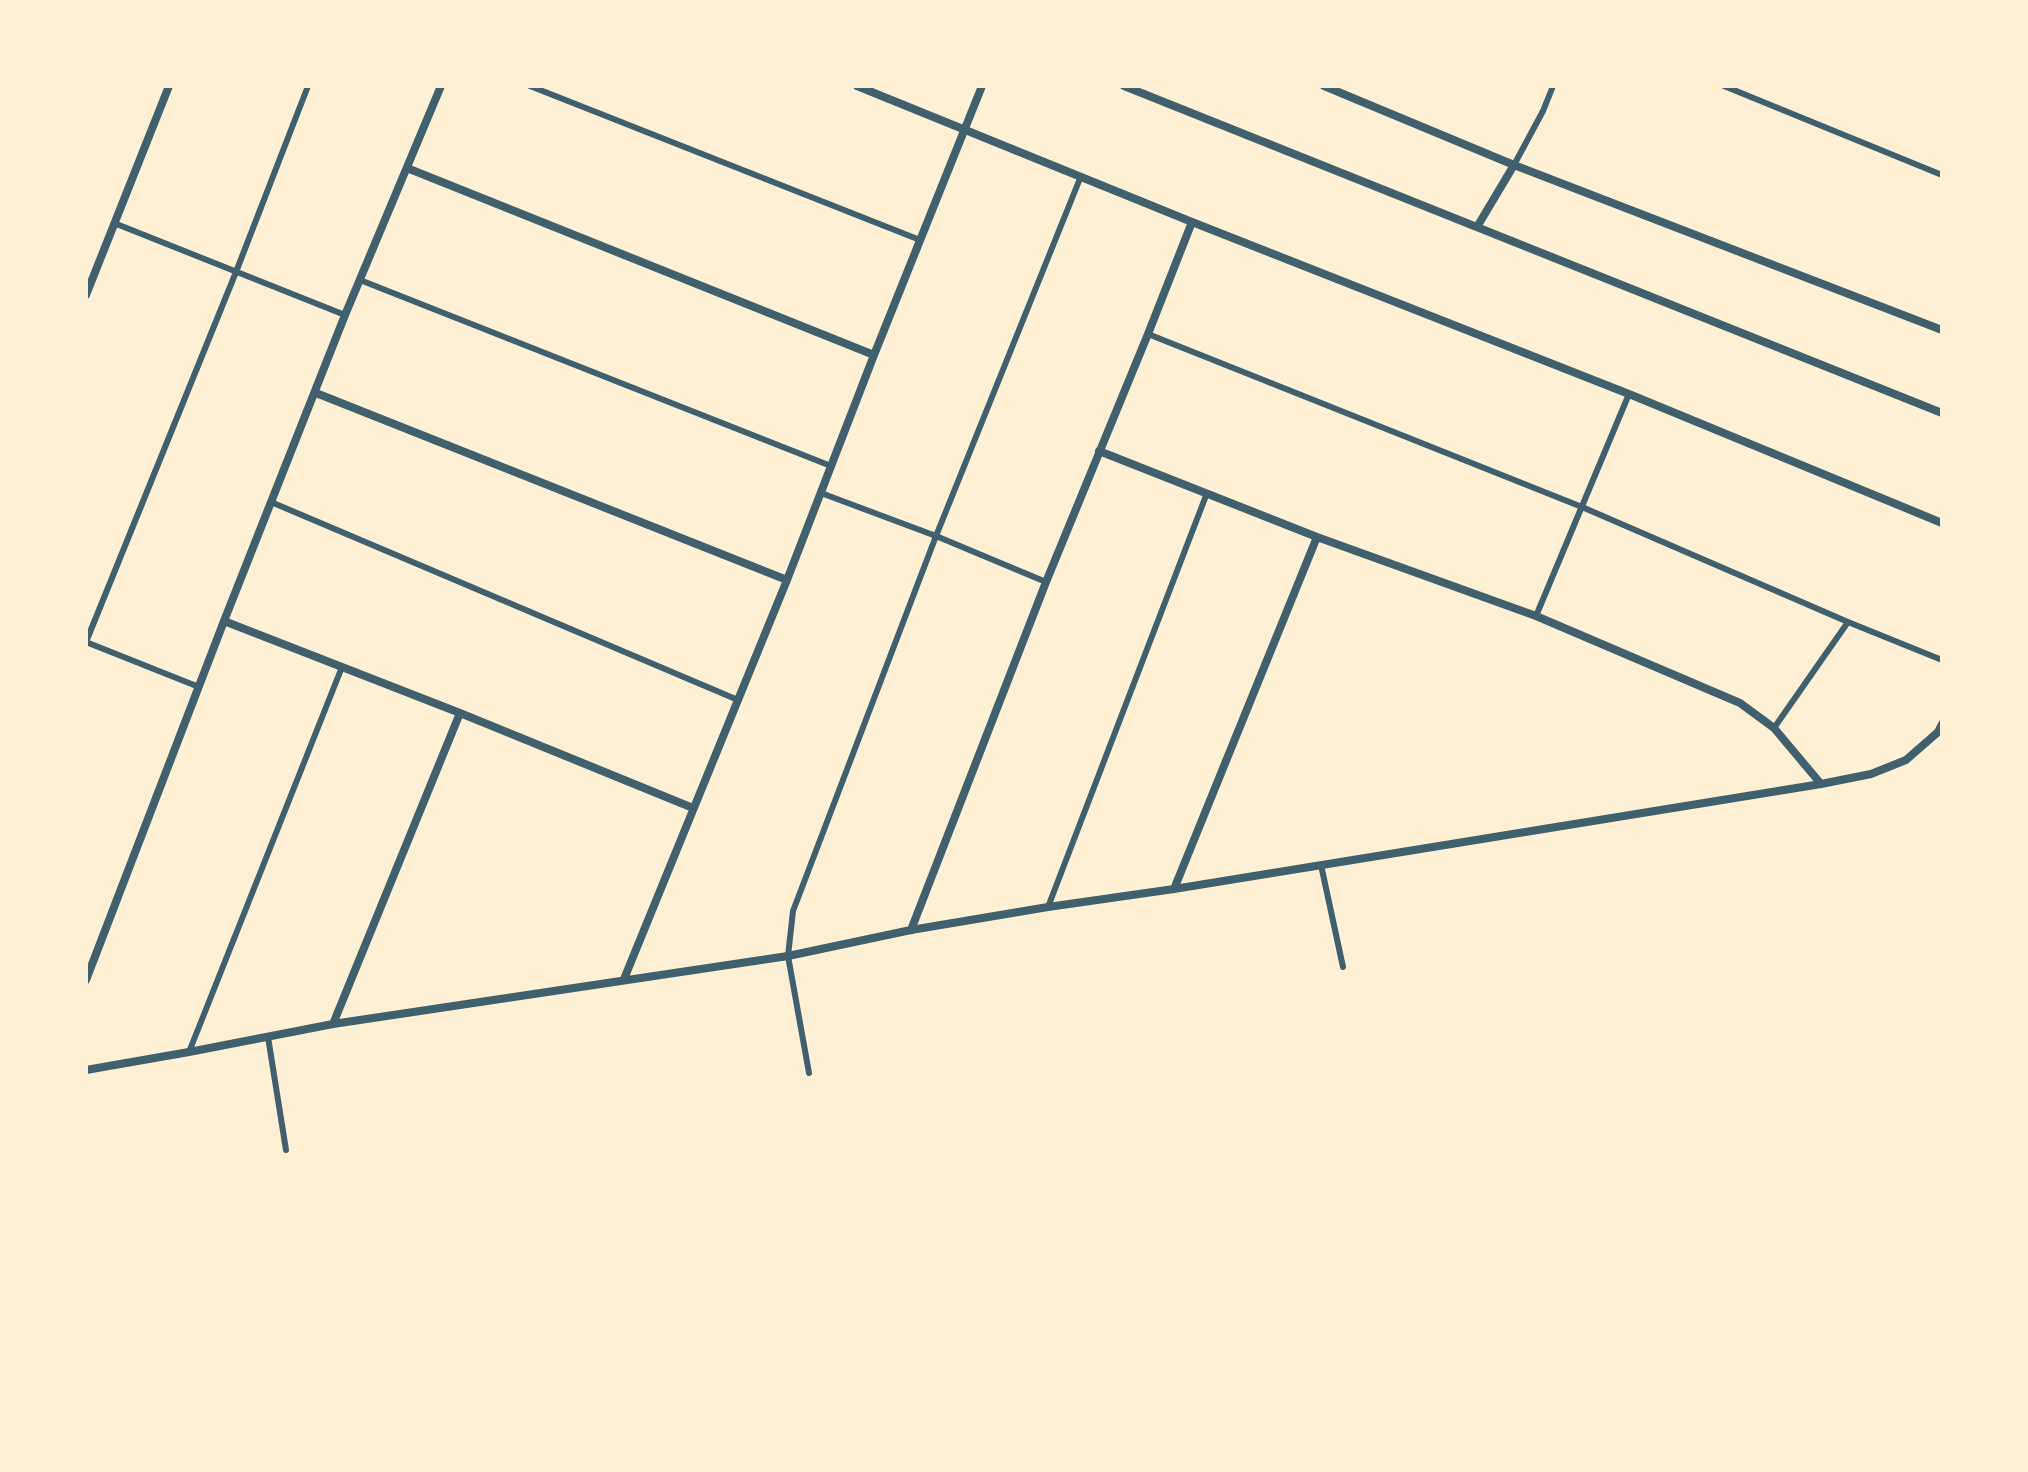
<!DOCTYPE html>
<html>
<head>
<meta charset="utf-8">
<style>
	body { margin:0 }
	#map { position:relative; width:2028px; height:1472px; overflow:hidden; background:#fdf0d5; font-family:"Alegreya Sans",sans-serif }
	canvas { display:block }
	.frame { position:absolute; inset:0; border:88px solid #fdf0d5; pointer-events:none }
</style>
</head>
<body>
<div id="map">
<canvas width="2028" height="1472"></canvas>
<div class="frame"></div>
</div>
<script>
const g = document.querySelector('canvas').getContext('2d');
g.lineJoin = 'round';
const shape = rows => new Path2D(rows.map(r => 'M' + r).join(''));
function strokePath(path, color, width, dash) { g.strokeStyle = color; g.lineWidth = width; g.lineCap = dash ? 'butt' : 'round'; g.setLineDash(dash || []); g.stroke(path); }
strokePath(shape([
	[530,86,920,240],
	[1724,86,1942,175],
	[1514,165,1543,111,1553,86],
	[114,223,345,315],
	[360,280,831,466],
	[1148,334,1582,507,1848,622,1942,660],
	[821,493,936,536,1046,582],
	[271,502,738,700],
	[1536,616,1629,394],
	[86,642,236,272,308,86],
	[86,642,199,687],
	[1774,728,1848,622],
	[1321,865,1343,967],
	[1048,907,1207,493],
	[268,1037,286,1150],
	[189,1052,342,667],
	[809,1073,788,956,793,911,936,536,1081,176]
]), '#3f606c', 6);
strokePath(shape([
	[857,86,1192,222,1629,394,1942,523],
	[1124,86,1942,413],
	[1324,86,1514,165,1942,330],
	[407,168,874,355],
	[1477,227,1514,165],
	[86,295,169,86],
	[316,393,787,580],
	[1099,451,1317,537,1536,616,1740,703,1774,728,1821,784],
	[224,621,460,713,693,808],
	[1174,889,1317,537],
	[911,930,1046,582,1148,334,1192,222],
	[624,979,787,580,874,355,982,86],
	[86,980,224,621,345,315,441,86],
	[333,1024,460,713],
	[86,1070,189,1052,333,1024,788,956,911,930,1048,907,1174,889,1821,784,1871,774,1906,760,1938,732,1942,724]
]), '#3f606c', 8);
</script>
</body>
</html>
